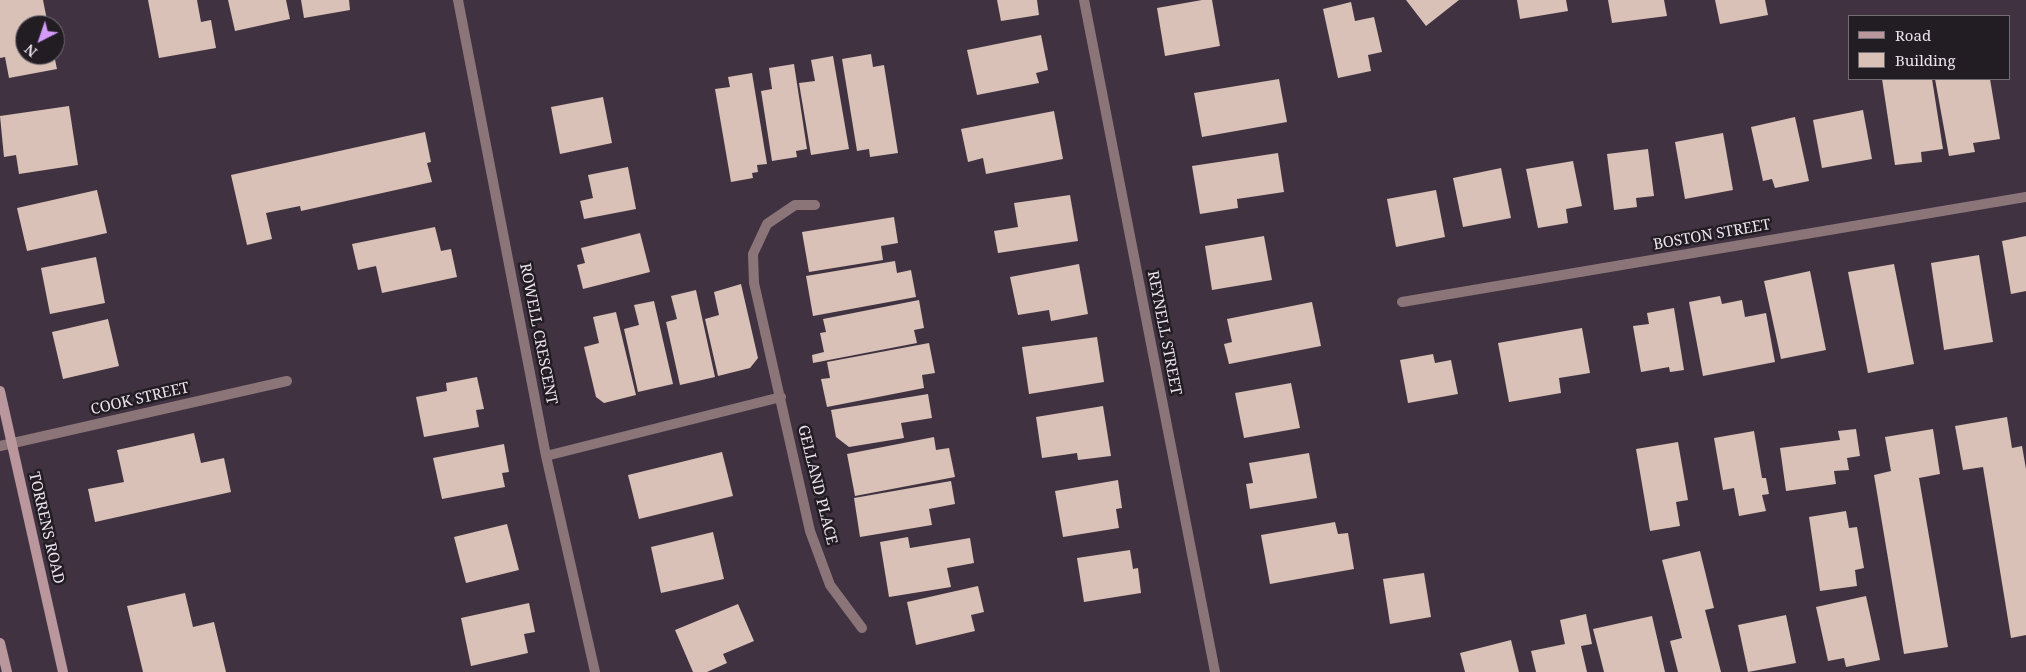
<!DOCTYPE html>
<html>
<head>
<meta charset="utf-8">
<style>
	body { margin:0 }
	#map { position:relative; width:2026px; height:672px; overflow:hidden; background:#403240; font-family:"Noto Serif",serif }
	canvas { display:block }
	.legend { position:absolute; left:1848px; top:15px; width:162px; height:65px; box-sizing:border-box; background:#221c23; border:1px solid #736c73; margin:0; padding:6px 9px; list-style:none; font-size:15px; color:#ece3ec }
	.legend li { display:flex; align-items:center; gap:10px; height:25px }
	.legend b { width:25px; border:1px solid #736c73 }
	.north { position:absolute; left:15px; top:15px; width:50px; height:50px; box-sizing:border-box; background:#221c23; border:1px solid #736c73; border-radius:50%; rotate:221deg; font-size:14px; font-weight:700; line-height:20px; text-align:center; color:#ece3ec }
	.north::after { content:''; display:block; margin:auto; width:18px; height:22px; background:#d59bfa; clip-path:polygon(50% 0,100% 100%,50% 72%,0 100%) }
</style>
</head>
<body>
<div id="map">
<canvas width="2026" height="672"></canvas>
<ul class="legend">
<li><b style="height:6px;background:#ba979c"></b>Road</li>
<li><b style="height:14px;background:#d9c1b7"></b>Building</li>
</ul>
<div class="north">N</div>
</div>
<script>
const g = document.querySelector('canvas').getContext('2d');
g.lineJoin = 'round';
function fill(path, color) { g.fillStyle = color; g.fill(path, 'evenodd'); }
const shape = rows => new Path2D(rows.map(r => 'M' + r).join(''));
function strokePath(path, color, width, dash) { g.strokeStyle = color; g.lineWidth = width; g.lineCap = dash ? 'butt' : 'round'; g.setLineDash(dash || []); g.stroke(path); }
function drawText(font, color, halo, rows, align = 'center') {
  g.font = font + ' "Noto Serif",serif'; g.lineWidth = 5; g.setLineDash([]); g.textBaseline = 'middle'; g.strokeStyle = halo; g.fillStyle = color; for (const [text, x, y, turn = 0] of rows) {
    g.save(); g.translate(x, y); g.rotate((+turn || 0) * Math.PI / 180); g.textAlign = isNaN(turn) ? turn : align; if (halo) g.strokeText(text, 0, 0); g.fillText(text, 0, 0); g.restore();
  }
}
fill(shape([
	[0,0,43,0,48,25,25,25,25,55,54,55,57,69,9,78,5,57,0,58],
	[148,0,197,0,201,22,211,20,216,48,159,58],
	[228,0,286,0,290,19,235,31],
	[301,0,349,0,350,10,304,18],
	[997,0,1037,0,1039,15,1001,21],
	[1202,0,1212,0,1220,46,1165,56,1157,8],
	[1406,0,1459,0,1426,26],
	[1517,0,1566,0,1568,11,1520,19],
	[1608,0,1664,0,1667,16,1612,23],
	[1715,0,1765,0,1768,15,1720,24],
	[1351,2,1355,21,1374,17,1382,52,1368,55,1371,71,1338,78,1323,9],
	[1041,35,1048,70,1036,73,1039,83,977,95,967,50],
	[871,54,873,67,884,65,898,153,870,157,869,149,857,151,842,59],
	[833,56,849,149,811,155,799,83,815,81,811,60],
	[794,64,807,149,796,151,797,157,772,161,761,91,772,89,769,68],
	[752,73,767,164,757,165,758,172,752,173,753,178,731,182,715,89,730,87,728,77],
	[1279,79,1287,122,1202,137,1194,93],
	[1882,79,1932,79,1943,149,1921,152,1922,162,1895,165],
	[1935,79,1990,79,2000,139,1973,143,1975,152,1949,156],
	[603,97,612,143,560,154,551,107],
	[69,106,78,165,19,174,16,155,4,157,0,116],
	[1863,110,1872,159,1822,168,1813,120],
	[1054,111,1063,159,986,174,983,158,968,162,961,129],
	[1795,117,1809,181,1775,188,1772,179,1763,181,1751,127],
	[425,132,431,162,427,163,432,182,301,211,300,206,266,213,272,239,247,245,231,175],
	[1723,133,1733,190,1685,199,1675,142],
	[1648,149,1654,196,1636,198,1637,207,1614,210,1607,154],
	[1278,153,1284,192,1237,199,1238,208,1200,214,1192,166],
	[1573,161,1582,206,1566,209,1568,223,1538,228,1526,169],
	[628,167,636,209,584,219,580,201,593,198,588,175],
	[1501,168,1511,218,1463,227,1453,178],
	[97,190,107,233,27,251,17,208],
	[1436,190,1445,237,1396,247,1387,199],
	[1070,195,1078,241,998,253,994,231,1018,227,1014,203],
	[894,217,898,243,881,246,883,260,809,272,802,232],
	[435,227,441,251,451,249,457,277,382,293,376,266,358,270,352,244],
	[640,233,650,272,583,289,577,265,585,263,581,248],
	[1264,236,1272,280,1212,290,1205,246],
	[2026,236,2026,291,2011,294,2002,241],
	[1979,255,1993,342,1944,350,1931,263],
	[96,257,105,303,50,314,41,268],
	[895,261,897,273,911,270,916,297,813,316,806,276],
	[1079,264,1088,314,1051,321,1049,310,1018,315,1010,277],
	[1894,264,1914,364,1868,373,1848,272],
	[1810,271,1826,350,1781,359,1764,281],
	[741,284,758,358,750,368,718,376,705,319,719,315,714,292],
	[696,290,715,377,680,385,666,322,677,319,671,296],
	[1720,296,1722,304,1742,300,1745,317,1766,313,1775,362,1703,376,1689,302],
	[919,300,924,328,914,330,917,343,813,363,812,355,824,352,820,333,826,332,823,319],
	[654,301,673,384,638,392,624,329,639,325,634,305],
	[1312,302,1321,346,1229,364,1224,344,1232,342,1227,319],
	[1674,308,1684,370,1670,372,1669,367,1641,372,1633,326,1649,324,1647,313],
	[616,312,636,395,604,403,596,397,584,347,599,343,593,317],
	[108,319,119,366,63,379,52,332],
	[1582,328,1590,373,1559,378,1561,393,1509,402,1498,343],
	[1097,337,1104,382,1029,394,1022,347],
	[929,343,935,373,922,375,924,388,827,407,821,379,830,378,827,362],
	[1433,354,1435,363,1451,360,1458,394,1408,403,1400,360],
	[477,377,484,409,476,410,479,427,424,437,416,397,447,391,446,383],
	[1291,383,1300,428,1244,438,1235,393],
	[928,394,932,418,901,423,904,438,849,447,836,437,831,410],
	[1103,406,1111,456,1078,460,1077,453,1042,458,1036,417],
	[2007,417,2012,448,2022,446,2026,469,2026,635,2011,638,1983,467,1963,470,1955,426],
	[1856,429,1860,456,1847,458,1849,470,1834,471,1836,484,1786,491,1780,448,1840,440,1838,431],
	[1933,429,1940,474,1919,478,1948,647,1904,654,1874,475,1891,471,1885,437],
	[1754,431,1762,478,1766,478,1769,494,1762,495,1766,511,1739,516,1734,488,1723,490,1714,438],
	[194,433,201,463,224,458,231,492,95,522,88,489,124,482,117,450],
	[934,437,936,450,949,448,955,477,855,496,847,454],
	[1678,442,1688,500,1676,502,1680,526,1650,531,1636,449],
	[504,444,509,472,502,473,505,487,442,499,433,458],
	[722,452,733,496,639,519,628,475],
	[1309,453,1317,498,1250,509,1246,484,1253,483,1249,463],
	[1118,480,1122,508,1116,509,1119,528,1063,537,1055,491],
	[951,481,955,504,929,509,932,525,860,537,854,498],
	[1846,511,1849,528,1857,527,1864,568,1855,570,1857,586,1820,591,1809,517],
	[1335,522,1338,534,1348,533,1354,569,1270,584,1261,535],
	[507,524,519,570,466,583,454,537],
	[713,532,724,579,661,593,651,547],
	[908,537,910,548,970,538,974,563,947,568,951,587,889,597,880,542],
	[1130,550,1133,569,1138,568,1141,593,1084,602,1077,558],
	[1700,551,1714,608,1705,610,1721,672,1678,672,1670,641,1682,638,1662,560],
	[1424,573,1431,617,1390,624,1383,579],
	[978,586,984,612,971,615,975,631,916,645,907,602],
	[185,593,193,627,214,622,226,672,143,672,127,606],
	[1866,596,1880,660,1846,667,1844,658,1828,661,1816,607],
	[529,603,535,632,524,634,528,653,471,666,461,618],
	[738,604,754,641,723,654,727,663,707,672,693,672,675,630],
	[1586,614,1592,644,1581,646,1587,672,1536,672,1531,651,1565,644,1560,620],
	[1786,615,1796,663,1748,672,1738,625],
	[1652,616,1665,672,1604,672,1593,629],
	[1511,640,1519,672,1465,672,1460,653]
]), '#d9c1b7');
strokePath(shape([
	[458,0,546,456,595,672],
	[1084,0,1215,672],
	[815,205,795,205,767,224,753,254,754,283,810,531,830,585,862,628],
	[1402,302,2026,197],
	[0,446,287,381],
	[546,456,781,397]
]), '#8b7578', 10);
strokePath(shape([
	[0,391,63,672],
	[0,643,7,672]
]), '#ba979c', 10);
drawText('15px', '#ece3ec', '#221c23', [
	["BOSTON STREET",1712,235,-10],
	["REYNELL STREET",1164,333,79],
	["ROWELL CRESCENT",538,334,79],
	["COOK STREET",140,399,-13],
	["GELLAND PLACE",817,485,76],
	["TORRENS ROAD",46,528,77]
]);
</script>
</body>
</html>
